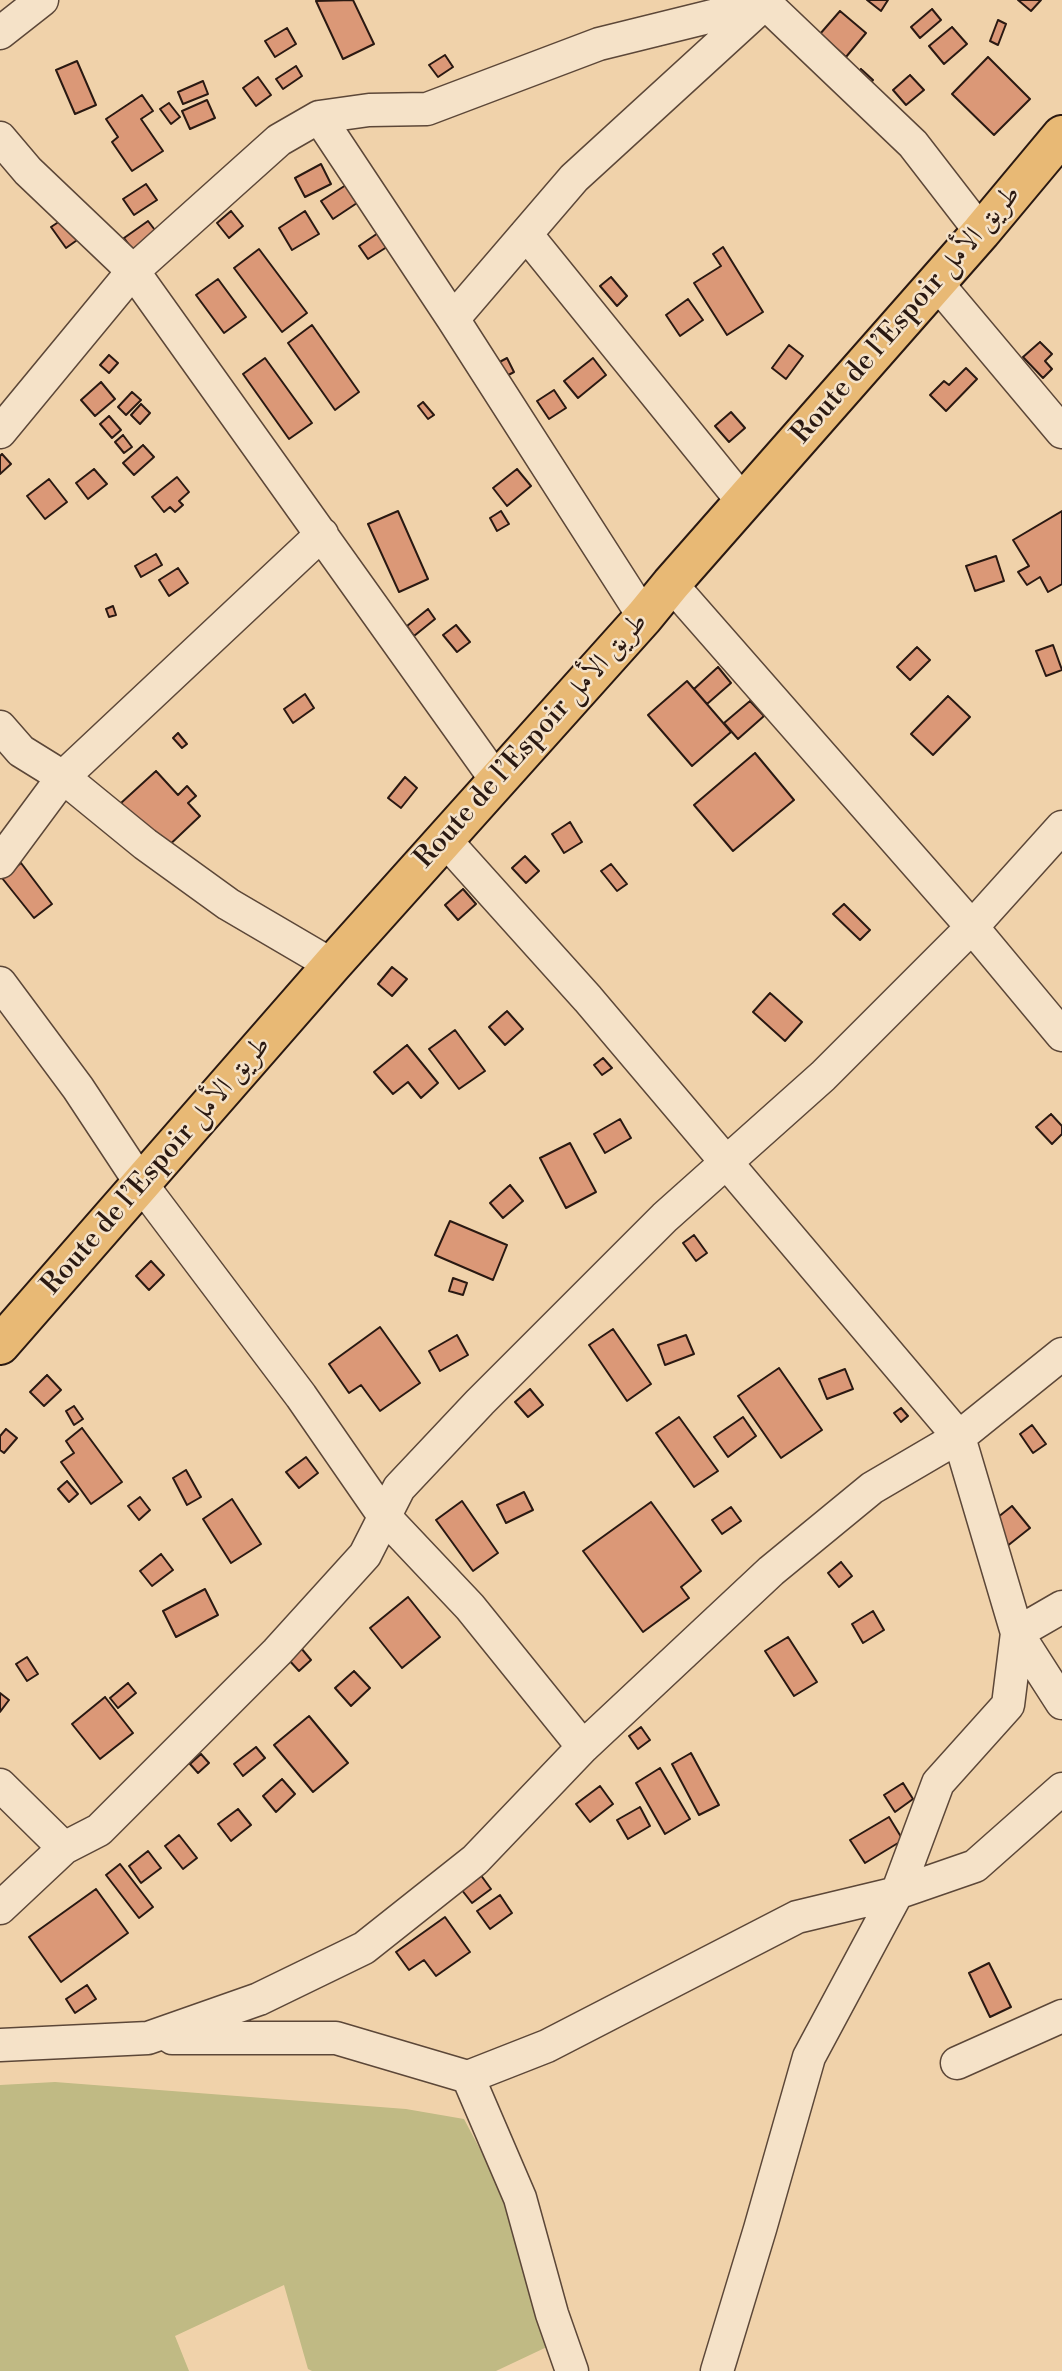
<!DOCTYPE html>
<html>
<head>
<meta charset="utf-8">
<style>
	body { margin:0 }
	canvas { display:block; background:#f0d2aa }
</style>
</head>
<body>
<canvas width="1062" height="2371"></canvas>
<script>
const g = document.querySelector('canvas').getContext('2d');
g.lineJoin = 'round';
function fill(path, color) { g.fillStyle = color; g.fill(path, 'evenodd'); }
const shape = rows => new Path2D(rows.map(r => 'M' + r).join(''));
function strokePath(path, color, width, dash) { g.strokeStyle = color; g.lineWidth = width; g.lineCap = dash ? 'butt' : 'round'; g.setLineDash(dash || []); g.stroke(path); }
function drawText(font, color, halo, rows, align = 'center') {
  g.font = font + ' "Libre Bodoni",Amiri,serif'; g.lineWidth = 5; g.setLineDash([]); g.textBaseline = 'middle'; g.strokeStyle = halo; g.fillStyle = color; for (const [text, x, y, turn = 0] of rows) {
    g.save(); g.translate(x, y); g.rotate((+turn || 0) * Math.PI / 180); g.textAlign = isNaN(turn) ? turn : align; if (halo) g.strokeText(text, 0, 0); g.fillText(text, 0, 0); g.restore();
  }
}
fill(shape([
	[55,2082,406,2109,464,2119,509,2204,549,2346,496,2371,312,2371,308,2369,284,2285,175,2336,189,2371,0,2371,0,2085]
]), '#c0ba84');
const building = shape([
	[353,0,374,44,343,59,316,1,353,0],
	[867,0,888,0,881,11,867,0],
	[1018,0,1041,0,1031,11,1018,0],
	[932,9,941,20,920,38,911,27,932,9],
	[840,11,866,33,846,57,820,34,840,11],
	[998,20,1006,24,998,45,990,41,998,20],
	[952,27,967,44,944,64,929,46,952,27],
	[287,28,296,44,275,57,265,41,287,28],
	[445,55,453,67,438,77,429,65,445,55],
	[988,57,1030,99,994,135,952,94,988,57],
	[77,61,96,105,75,114,56,70,77,61],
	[296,66,302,76,283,89,276,79,296,66],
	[861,69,873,80,867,87,854,77,861,69],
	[910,75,924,90,906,105,893,90,910,75],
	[258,77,271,95,256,106,243,88,258,77],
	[203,81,208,94,183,104,178,92,203,81],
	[142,95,153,111,141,119,163,151,132,171,112,142,118,137,106,119,142,95],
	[207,100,215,118,190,129,182,111,207,100],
	[169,103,180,117,171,124,160,109,169,103],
	[321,164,331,184,305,197,295,178,321,164],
	[146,184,157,200,134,215,123,199,146,184],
	[346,185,357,203,333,219,321,201,346,185],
	[231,211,243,226,229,238,217,223,231,211],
	[305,211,319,234,292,250,279,228,305,211],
	[66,217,80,238,66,248,51,227,66,217],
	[148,221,158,234,134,252,124,238,148,221],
	[381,231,390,245,368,259,359,246,381,231],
	[723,247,763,312,727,335,694,283,721,266,713,254,723,247],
	[259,249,307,313,282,332,234,268,259,249],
	[611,277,627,296,617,306,600,286,611,277],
	[218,279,246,317,224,333,196,295,218,279],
	[688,299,703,320,680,336,666,315,688,299],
	[312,325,359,392,335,410,288,343,312,325],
	[1040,342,1052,354,1045,361,1052,369,1043,378,1023,357,1040,342],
	[789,345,803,356,786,379,772,368,789,345],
	[109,355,118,363,109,373,100,365,109,355],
	[265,358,312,423,289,439,243,374,265,358],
	[507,358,514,372,501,379,494,365,507,358],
	[593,358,606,375,578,398,564,381,593,358],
	[966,368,977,379,946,411,930,395,944,381,949,385,966,368],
	[101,382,115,399,95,416,81,400,101,382],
	[554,390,566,408,549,419,537,401,554,390],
	[132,392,141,400,126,415,118,407,132,392],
	[423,402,434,415,428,419,418,406,423,402],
	[141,404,150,413,140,424,131,415,141,404],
	[731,412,745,428,729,442,715,426,731,412],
	[109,416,121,430,112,438,100,424,109,416],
	[123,435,132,447,124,453,115,442,123,435],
	[143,445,154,457,134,475,123,463,143,445],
	[2,454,11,464,0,474,0,456,2,454],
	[94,469,107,484,88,499,76,483,94,469],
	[517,469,531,486,507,506,493,488,517,469],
	[177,477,189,492,179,501,183,505,175,512,170,507,164,512,152,497,177,477],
	[49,479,67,502,45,519,27,496,49,479],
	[398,511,428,579,399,592,368,524,398,511],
	[501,511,509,524,497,531,490,518,501,511],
	[1062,511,1062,584,1048,592,1040,577,1027,585,1018,572,1029,566,1013,540,1062,511],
	[156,554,162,565,141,577,135,566,156,554],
	[996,556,1004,581,975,591,966,566,996,556],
	[178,568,188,583,169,596,159,580,178,568],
	[113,606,116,615,109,617,106,609,113,606],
	[428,609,435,619,414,636,407,626,428,609],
	[456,625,470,642,457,652,443,635,456,625],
	[1053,645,1062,670,1046,676,1036,651,1053,645],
	[917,647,930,660,910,680,897,667,917,647],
	[718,667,731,683,707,704,694,689,718,667],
	[687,681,731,732,692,766,648,715,687,681],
	[305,694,314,708,293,723,284,709,305,694],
	[948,696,970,717,933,755,911,734,948,696],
	[750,701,764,716,738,739,724,723,750,701],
	[178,733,187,744,182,748,173,738,178,733],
	[755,753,794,800,733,851,694,805,755,753],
	[156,771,178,795,187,786,196,796,188,803,200,816,163,851,121,803,156,771],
	[405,777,417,788,401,808,388,798,405,777],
	[570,822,582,842,564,853,552,834,570,822],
	[525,856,539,871,526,883,512,868,525,856],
	[21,863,52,904,34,918,2,878,21,863],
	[611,864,627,884,617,891,601,871,611,864],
	[463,889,476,904,458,920,445,905,463,889],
	[844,904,870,930,860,940,833,914,844,904],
	[392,967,407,979,392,996,378,984,392,967],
	[770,993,802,1022,785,1041,753,1012,770,993],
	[507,1011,523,1029,505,1045,489,1027,507,1011],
	[455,1030,485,1071,459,1089,429,1049,455,1030],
	[407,1045,438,1083,421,1098,408,1082,393,1094,374,1072,407,1045],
	[603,1058,612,1068,602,1075,594,1065,603,1058],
	[1051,1114,1062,1126,1062,1134,1052,1144,1036,1127,1051,1114],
	[620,1119,631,1138,605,1153,594,1134,620,1119],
	[570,1143,596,1192,566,1208,540,1158,570,1143],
	[510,1185,523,1201,503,1218,490,1203,510,1185],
	[450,1221,507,1245,493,1280,435,1255,450,1221],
	[694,1235,707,1253,696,1261,683,1243,694,1235],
	[151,1261,164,1275,149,1290,136,1276,151,1261],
	[453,1278,467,1283,463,1295,449,1291,453,1278],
	[380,1327,420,1383,380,1411,361,1385,349,1393,329,1364,380,1327],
	[613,1329,651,1384,627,1401,589,1345,613,1329],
	[457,1335,468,1355,440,1371,429,1351,457,1335],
	[686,1335,694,1354,665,1365,658,1345,686,1335],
	[779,1368,822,1430,781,1458,738,1396,779,1368],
	[845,1369,853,1389,827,1399,819,1379,845,1369],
	[47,1375,61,1390,44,1406,30,1392,47,1375],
	[530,1389,543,1405,528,1417,515,1402,530,1389],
	[74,1406,83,1419,74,1425,66,1411,74,1406],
	[901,1408,908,1416,901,1422,894,1413,901,1408],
	[679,1417,718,1471,694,1487,656,1433,679,1417],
	[743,1417,756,1436,728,1457,714,1437,743,1417],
	[1032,1425,1046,1444,1033,1453,1020,1434,1032,1425],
	[82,1428,122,1482,91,1504,61,1462,74,1453,66,1441,82,1428],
	[6,1429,17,1438,4,1453,0,1450,0,1436,6,1429],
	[306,1457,318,1473,299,1488,286,1472,306,1457],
	[186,1470,201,1497,187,1505,173,1478,186,1470],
	[67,1481,78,1494,69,1502,58,1489,67,1481],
	[524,1492,533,1510,506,1523,497,1505,524,1492],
	[140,1497,150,1510,139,1520,128,1506,140,1497],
	[232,1499,261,1544,231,1563,203,1519,232,1499],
	[462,1501,498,1553,473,1571,436,1520,462,1501],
	[651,1502,701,1571,681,1587,689,1598,643,1632,583,1551,651,1502],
	[1012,1506,1030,1528,1006,1547,988,1525,1012,1506],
	[731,1507,741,1521,722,1534,712,1520,731,1507],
	[161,1554,173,1570,152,1586,140,1571,161,1554],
	[841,1562,852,1576,839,1587,828,1573,841,1562],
	[205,1589,218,1615,176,1637,163,1611,205,1589],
	[408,1597,440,1637,402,1668,370,1628,408,1597],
	[873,1611,884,1630,863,1643,852,1624,873,1611],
	[788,1637,817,1682,794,1696,765,1651,788,1637],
	[301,1648,311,1660,299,1671,288,1659,301,1648],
	[27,1657,38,1674,27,1681,16,1664,27,1657],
	[354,1671,370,1688,351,1706,335,1688,354,1671],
	[128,1683,136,1693,118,1708,110,1698,128,1683],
	[0,1693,9,1700,0,1712,0,1693],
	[105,1697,133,1733,100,1759,72,1724,105,1697],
	[309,1716,348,1763,313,1792,274,1745,309,1716],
	[641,1727,650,1740,638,1749,629,1736,641,1727],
	[256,1747,265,1758,243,1776,234,1764,256,1747],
	[691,1753,719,1805,699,1815,672,1764,691,1753],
	[201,1754,209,1763,198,1773,190,1764,201,1754],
	[660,1768,690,1819,665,1834,636,1783,660,1768],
	[282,1779,295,1794,276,1812,263,1796,282,1779],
	[903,1783,913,1799,895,1812,884,1795,903,1783],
	[600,1786,613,1804,590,1822,576,1804,600,1786],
	[640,1807,650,1826,628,1839,617,1820,640,1807],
	[238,1809,251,1825,231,1841,218,1824,238,1809],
	[889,1817,903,1840,865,1863,850,1840,889,1817],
	[179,1835,197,1858,183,1869,165,1846,179,1835],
	[148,1851,161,1868,141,1883,129,1866,148,1851],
	[120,1864,153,1907,139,1918,106,1875,120,1864],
	[480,1874,491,1889,472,1903,461,1889,480,1874],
	[96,1889,128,1933,61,1982,29,1937,96,1889],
	[500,1895,512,1913,490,1929,477,1911,500,1895],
	[445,1917,470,1952,436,1976,424,1960,409,1970,396,1952,445,1917],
	[989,1963,1011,2007,990,2017,969,1973,989,1963],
	[87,1985,96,1999,75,2013,66,1999,87,1985]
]);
fill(building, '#db9877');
strokePath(building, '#2a1912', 2);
const minor = shape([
	[762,0,913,144,981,232],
	[0,33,42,0],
	[319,117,453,319,644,617],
	[0,138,28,171,133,271,497,781],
	[526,234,744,503],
	[936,282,1062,432],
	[453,319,574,178,762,6],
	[0,432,133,271,279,140,319,117,369,110,427,109,599,44,765,3],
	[671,584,972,927,1062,1035],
	[0,727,21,751,63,777,145,844,228,904,332,965],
	[445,840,588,999,959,1437,1017,1633,1008,1705,938,1783,897,1893,809,2057,760,2229,717,2371],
	[0,862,63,777,322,534],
	[0,983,78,1088,142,1185,301,1396,384,1516,470,1607,583,1747],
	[1062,1607,1017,1633,1062,1703],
	[0,1785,64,1848],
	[0,1908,64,1848,99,1830,277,1652,365,1555,399,1488,480,1402,665,1217,823,1076,972,927,1062,827],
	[172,2038,336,2038,468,2077,520,2198,552,2314,572,2371],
	[0,2045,148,2038,259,1999,364,1948,475,1860,583,1747,771,1571,872,1488,959,1437,1062,1354],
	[957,2063,1062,2016],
	[468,2077,547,2046,797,1917,897,1893,975,1866,1062,1789]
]);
const trunk = shape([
	[0,1345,332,965,644,617,671,584,981,232,1062,135]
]);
strokePath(minor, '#5c4738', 35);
strokePath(trunk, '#2a1912', 42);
strokePath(minor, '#f5e2c8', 32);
strokePath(trunk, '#e8b975', 38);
drawText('28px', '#2a1912', '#f5e2c8', [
	["Route de l’Espoir طريق الأمل",907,315,-49],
	["Route de l’Espoir طريق الأمل",532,741,-48],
	["Route de l’Espoir طريق الأمل",157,1166,-49]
]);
</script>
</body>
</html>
